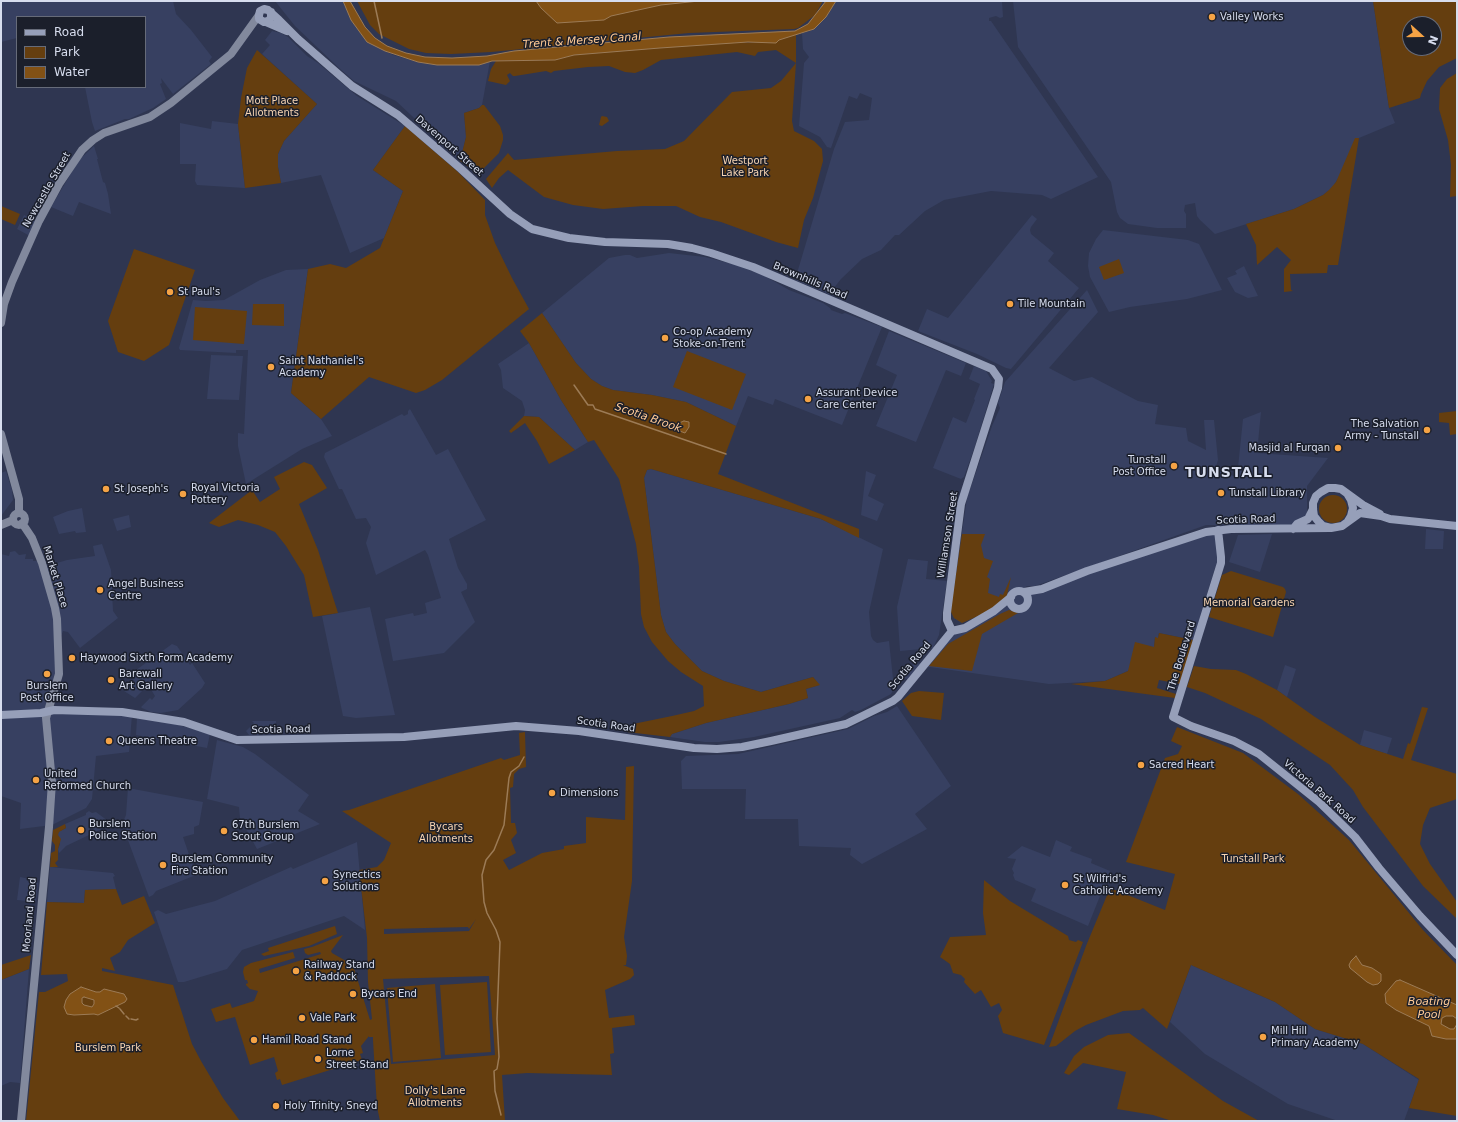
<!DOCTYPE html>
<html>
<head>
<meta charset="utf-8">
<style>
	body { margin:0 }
	#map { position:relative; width:1458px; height:1122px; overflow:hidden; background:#2f3651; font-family:"DejaVu Sans",sans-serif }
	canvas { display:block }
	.frame { position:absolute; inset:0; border:2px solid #d7ddee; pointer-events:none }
	.legend { position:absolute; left:16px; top:16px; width:130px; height:72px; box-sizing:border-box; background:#1b1f2b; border:1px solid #666b79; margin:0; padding:5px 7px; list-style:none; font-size:12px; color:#d7ddee }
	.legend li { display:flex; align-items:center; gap:8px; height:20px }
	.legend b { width:20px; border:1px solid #666b79 }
	.north { position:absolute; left:1402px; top:16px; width:40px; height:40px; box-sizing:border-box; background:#1b1f2b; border:1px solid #666b79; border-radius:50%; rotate:111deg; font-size:11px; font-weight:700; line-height:16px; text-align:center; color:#d7ddee }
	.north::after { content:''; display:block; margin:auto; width:14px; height:18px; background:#f5a345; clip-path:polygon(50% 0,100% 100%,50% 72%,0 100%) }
</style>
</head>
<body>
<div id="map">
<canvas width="1458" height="1122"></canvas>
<div class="frame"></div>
<ul class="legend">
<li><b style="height:5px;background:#969fb9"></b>Road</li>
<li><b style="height:11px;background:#653e0f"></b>Park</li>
<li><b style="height:11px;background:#825115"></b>Water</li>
</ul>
<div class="north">N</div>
</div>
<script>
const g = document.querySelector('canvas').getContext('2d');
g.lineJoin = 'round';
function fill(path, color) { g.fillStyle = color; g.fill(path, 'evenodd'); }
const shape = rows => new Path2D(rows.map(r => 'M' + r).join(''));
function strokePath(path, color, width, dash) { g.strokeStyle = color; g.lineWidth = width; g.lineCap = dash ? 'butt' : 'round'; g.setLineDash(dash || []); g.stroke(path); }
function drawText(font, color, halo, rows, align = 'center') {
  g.font = font + ' "DejaVu Sans",sans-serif'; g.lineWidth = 3; g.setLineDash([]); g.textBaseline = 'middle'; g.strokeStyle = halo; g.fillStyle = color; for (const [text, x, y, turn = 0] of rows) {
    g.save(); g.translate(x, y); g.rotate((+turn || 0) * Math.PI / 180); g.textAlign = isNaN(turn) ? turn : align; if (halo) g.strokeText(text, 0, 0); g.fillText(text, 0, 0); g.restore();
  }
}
fill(shape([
	[1,1,173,1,176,14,191,30,212,57,209,61,211,64,173,94,161,78,162,83,160,84,166,99,153,108,129,119,125,119,95,131,92,122,85,87,145,87,145,17,17,17,17,38,1,42],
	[275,1,343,1,351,20,367,42,393,55,418,62,437,65,479,65,490,61,482,105,479,108,464,113,466,137,460,161,396,101,354,81,339,68,295,26],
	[836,1,1002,1,1003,17,1000,18,996,16,989,18,989,21,991,21,1098,177,1051,199,1042,195,991,191,944,200,925,211,899,235,895,235,881,250,862,259,841,279,829,294,795,280,834,149,845,122,869,120,872,98,860,93,857,99,849,96,831,148,827,147,820,137,799,126,804,63,809,57,803,49,802,33,810,31,826,17],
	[1013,1,1373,1,1389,108,1395,123,1359,138,1356,138,1339,177,1332,188,1323,195,1294,209,1215,234,1200,220,1197,216,1195,203,1185,205,1184,211,1186,214,1186,228,1157,228,1128,224,1120,218,1117,212,1111,182,1018,47],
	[272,31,281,33,288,37,307,56,318,63,357,96,405,126,373,170,403,191,384,238,350,253,321,175,281,183,278,167,278,154,284,141,317,104,262,54,270,45,265,40],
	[212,121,238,124,245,188,197,185,195,181,196,164,180,164,180,123,211,129],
	[94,146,98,159,97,159,103,182,105,183,108,194,111,214,79,202,73,216,51,207,79,160],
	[24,215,37,221,30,236,17,229],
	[1032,215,1037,219,1031,227,1030,230,1031,234,1054,253,1048,261,1079,288,1011,369,1006,368,977,354,918,331,927,309,948,318],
	[1103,230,1188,240,1199,244,1222,290,1187,299,1130,307,1109,312,1090,277,1088,266,1089,253,1096,239],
	[669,253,705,257,733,264,765,276,789,290,823,303,830,308,831,310,842,314,845,313,882,327,842,425,775,399,773,405,748,396,736,426,686,402,652,395,613,390,602,386,591,379,576,363,542,313,609,258,625,255,630,255,637,258],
	[1244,266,1258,296,1248,298,1235,292,1227,278,1237,274,1235,271],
	[308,269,291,393,321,419,332,436,302,449,246,484,238,446,238,433,244,434,248,350,236,350,236,353,180,350,179,348,193,300,206,301,224,300,260,280,286,270],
	[1087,290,1098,312,1049,368,1074,381,1092,377,1138,401,1158,405,1155,424,1186,428,1188,441,1206,450,1204,420,1214,420,1218,460,1215,470,1237,477,1243,419,1261,412,1257,453,1328,458,1307,486,1307,526,1206,525,1035,586,1027,586,1020,591,1022,591,1218,530,1221,563,1215,568,1193,640,1159,633,1158,638,1155,638,1154,647,1128,671,1105,681,1049,684,923,666,945,638,987,612,962,623,954,618,951,612,951,607,967,498,992,426,1000,408,998,403,1005,382],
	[889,331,966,363,961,376,946,370,916,442,876,426,897,375,876,365],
	[529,343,561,400,588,442,575,450,539,417,524,416,525,410,522,401,503,388,501,370,498,364],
	[211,355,243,356,239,400,207,399],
	[974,366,986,371,992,381,991,383,994,384,975,446,964,477,961,479,933,468,953,417,966,423,975,400,974,399,980,384,969,379],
	[410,409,436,455,448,449,486,520,449,539,458,568,467,584,467,589,461,592,475,622,444,653,393,661,385,619,413,613,414,616,427,613,425,603,441,598,428,555,425,550,376,575,366,543,371,527,366,518,356,519,342,489,339,489,324,457,325,453,402,414,404,416,408,414,408,411],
	[651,469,821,519,883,549,869,612,871,636,873,640,877,643,889,641,894,688,891,694,861,710,855,712,852,710,840,718,754,737,719,742,705,742,670,737,672,734,706,723,789,704,808,698,806,689,819,685,813,677,761,692,724,681,702,671,675,644,666,632,661,615,644,478,647,470],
	[6,471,12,490,13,500,1,516,1,473],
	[866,471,876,475,868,496,884,504,877,521,861,515],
	[82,508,86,532,76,533,75,531,59,534,53,517,68,511],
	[129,515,131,527,117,531,113,519],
	[1426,529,1444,531,1443,549,1425,549],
	[1272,534,1260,572,1229,562,1238,535],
	[102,544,111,570,113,611,118,618,80,648,68,632,63,631,60,639,51,712,132,715,129,752,96,756,92,799,86,808,52,825,20,829,21,803,1,796,1,554,9,556,10,552,15,551,19,555,26,554,25,559,33,559,33,561,38,561,39,565,47,566,67,560,95,556,93,546],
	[908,559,928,561,926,579,947,581,939,635,933,648,900,651,897,607],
	[370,607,395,715,356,718,343,716,322,616],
	[172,644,177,646,190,665,192,663,205,683,202,688,178,710,161,713,151,712,142,708,141,707,150,698,152,700,155,696,150,688,149,689,146,687,135,698,124,691,135,682,133,679,135,677,132,673],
	[921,663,908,679,902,678,901,667],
	[1285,665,1296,669,1287,697,1277,690],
	[897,706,951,786,915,814,927,829,862,864,850,855,851,848,799,846,798,819,745,819,746,789,682,789,681,761,686,756,738,754,848,729,874,716,887,712],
	[137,718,175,724,210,734,207,748,136,735],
	[252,721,276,721,276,734,249,735,246,731,254,723],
	[1364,730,1392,738,1387,754,1360,745],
	[217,740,243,747,255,754,309,795,298,811,320,824,257,849,240,818,239,807,207,799],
	[128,788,203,802,199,825,194,827,194,834,183,837,196,875,156,891,153,895,149,897,122,824,126,815],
	[89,811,92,813,96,812,112,824,66,846,59,853,58,849,60,844,58,835,58,832,66,828,65,824,86,815,86,813],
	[1056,840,1072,847,1070,851,1092,859,1091,863,1110,871,1088,926,1031,901,1036,889,1015,880,1013,875,1014,873,1012,869,1016,859,1007,858,1022,846,1050,857],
	[357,842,365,930,344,916,242,950,227,969,184,982,178,982,154,912,158,910,166,914,215,901,291,867,293,869],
	[50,867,113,873,115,876,113,877,116,889,85,890,84,903,47,902],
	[20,877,30,879,30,882,38,883,36,902,17,900],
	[1191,965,1275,1002,1315,1029,1363,1044,1419,1080,1404,1121,1338,1121,1288,1104,1205,1054,1170,1022],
	[29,969,20,1083,10,1082,1,1086,1,980]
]), '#374061');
fill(shape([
	[357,1,823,1,815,15,798,28,794,29,689,33,491,52,451,54,426,53,409,49,379,34,370,25],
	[1373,1,1457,1,1457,58,1439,67,1427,81,1421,94,1420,98,1389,108],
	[1410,24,1434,24,1434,48,1410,48],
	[796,34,796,63,792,121,794,131,814,141,822,149,823,161,813,198,804,220,798,248,776,242,721,222,700,217,676,206,643,206,603,209,573,205,544,197,508,170,499,178,492,188,486,179,508,153,514,160,617,151,665,149,684,141,732,92,771,88,781,81,796,63,776,50,758,52,755,56,737,52,661,60,643,70,635,73,625,72,609,66,588,67,554,71,551,73,546,71,515,76,513,76,510,73,507,75,510,81,506,85,488,81,491,69,496,61,555,60,574,55,660,48,725,43,767,42,770,43],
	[257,50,317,104,284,141,278,154,278,167,281,183,245,188,238,124,241,98,247,68],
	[1457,73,1457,196,1450,197,1451,165,1448,140,1439,109,1440,88,1447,79],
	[482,105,484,105,500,126,503,135,503,140,499,153,480,172,477,173,460,161,466,137,464,113,479,108],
	[602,116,607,117,609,121,602,126,599,125,601,117],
	[405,126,458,172,485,200,485,215,495,243,512,278,529,309,442,380,425,390,416,393,369,377,321,419,291,393,308,269,330,264,346,268,380,248,403,191,373,170],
	[1355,138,1359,138,1338,265,1328,265,1327,273,1290,274,1291,290,1293,291,1284,292,1284,269,1291,260,1277,247,1257,265,1256,245,1246,224,1294,209,1323,195,1329,190,1336,182],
	[1,206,20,214,15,225,1,219],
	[134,249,195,270,169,345,144,361,118,352,108,321],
	[1119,259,1124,273,1104,280,1099,267],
	[253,304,284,304,284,326,252,325],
	[195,307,247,311,244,344,193,340],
	[542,313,576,363,591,379,602,386,613,390,652,395,686,402,736,426,718,474,859,529,859,538,821,519,651,469,647,470,644,478,661,615,666,632,675,644,702,671,724,681,761,692,813,677,820,685,806,689,808,698,789,704,706,723,672,734,670,737,627,732,628,727,633,724,672,716,694,711,704,706,703,686,681,672,668,661,652,642,644,627,641,614,639,567,636,544,619,479,594,440,588,442,561,400,529,343,520,331],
	[687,351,746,374,732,410,673,387],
	[1457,411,1457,434,1450,435,1449,423,1439,422,1439,413],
	[524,416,539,417,575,450,549,464,537,441,525,423,511,433,509,431],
	[304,462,312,465,327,488,299,504,318,550,338,613,313,617,304,575,286,546,275,532,258,525,238,520,219,527,209,523,252,490,260,502,280,489,274,477],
	'1319 509a14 14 0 1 1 28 0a14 14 0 1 1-28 0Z',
	[962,534,985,534,981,545,984,558,993,561,987,577,990,579,988,593,999,597,1000,594,1003,595,1011,577,1007,595,1003,602,987,612,962,623,954,618,951,612,951,607],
	[1231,571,1283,587,1285,589,1286,592,1273,637,1209,617,1222,575],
	[1009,610,1018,613,982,634,972,671,929,666,948,644,1000,614],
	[1159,633,1193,640,1180,684,1159,680,1157,688,1176,694,1175,698,1071,684,1105,681,1128,671,1135,642,1154,647,1155,637,1158,638],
	[1194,666,1211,669,1236,670,1246,674,1277,690,1315,717,1360,745,1403,759,1408,743,1410,744,1422,707,1428,708,1411,760,1457,774,1457,799,1430,808,1423,825,1420,844,1430,864,1457,902,1457,919,1423,886,1363,807,1353,790,1330,765,1261,719,1205,693,1187,687],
	[919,691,944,693,941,720,912,716,902,701,911,693],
	[1177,727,1243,753,1298,794,1349,840,1423,930,1457,965,1457,1116,1409,1108,1419,1079,1363,1044,1315,1029,1275,1002,1191,965,1167,1029,1143,1008,1140,1010,1123,1011,1086,1025,1075,1031,1056,1046,1049,1047,1086,946,1110,888,1165,910,1175,874,1126,862,1165,758,1178,754,1182,746,1171,741],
	[525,732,526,767,519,769,514,774,513,787,510,788,511,823,515,823,517,833,511,840,516,853,503,860,509,870,542,853,564,849,564,846,586,843,586,817,625,820,626,767,634,766,632,881,624,937,627,956,626,965,623,965,633,969,634,975,630,979,605,990,609,1018,634,1015,635,1025,612,1028,614,1053,610,1054,612,1075,527,1073,502,1075,505,1121,380,1121,377,1107,373,1040,373,1037,369,1037,369,1036,361,1046,363,1053,360,1054,362,1060,282,1085,280,1079,277,1080,275,1073,278,1071,274,1057,250,1065,235,1017,216,1022,211,1009,230,1003,232,1008,254,1001,258,991,250,989,246,985,246,984,248,983,247,980,245,980,243,972,244,967,251,963,293,952,295,958,259,969,260,973,321,954,320,952,308,955,305,953,304,949,312,947,343,935,331,951,332,953,353,965,370,1020,372,1019,368,982,367,938,359,870,377,867,384,860,391,843,342,811,349,810,501,758,504,760,520,755,519,733],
	[476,919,469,931,384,934,384,929,468,927,469,929],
	[489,976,495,1055,391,1064,383,979],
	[65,824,66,828,59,832,58,835,61,839,58,849,58,860,55,863,58,867,50,867,51,853,55,851,55,845,52,841,53,830],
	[984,880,1010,901,1068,936,1069,940,1076,942,1078,940,1083,942,1044,1045,1003,1033,998,1016,1002,1010,999,1003,991,1007,981,990,975,994,964,982,965,979,961,975,953,973,950,964,940,957,950,937,986,935,983,913],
	[116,889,122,905,144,896,155,923,128,940,120,952,110,958,115,971,102,968,102,971,173,985,192,1044,201,1061,223,1098,240,1121,26,1121,39,992,45,992,68,981,67,974,41,975,47,902,84,903,85,890],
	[335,926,337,934,309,946,264,956,261,954,269,951,268,948],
	[31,955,29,969,1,980,1,965],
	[487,982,491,1052,445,1055,440,985],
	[435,984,441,1058,393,1062,387,988],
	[1129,1033,1223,1101,1259,1121,1172,1121,1153,1115,1117,1109,1126,1072,1083,1063,1069,1075,1064,1073,1074,1056,1084,1047,1108,1035]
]), '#653e0f');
const water = shape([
	[343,1,350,1,365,27,375,38,387,46,406,53,425,57,452,58,487,56,514,51,669,37,795,31,808,24,826,1,836,1,826,17,814,29,779,40,776,43,748,42,660,48,574,55,555,60,492,61,479,65,437,65,418,62,385,51,367,42,351,20,343,1],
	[536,1,699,1,661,5,611,16,604,20,557,23,541,8,536,1],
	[684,421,689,422,689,427,685,433,677,430,676,427,679,423,684,421],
	[1356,956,1362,965,1372,968,1381,974,1381,981,1378,984,1373,985,1367,982,1350,968,1349,965,1351,961,1356,956],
	[1400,980,1457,1005,1457,1019,1453,1016,1446,1016,1442,1018,1441,1024,1450,1029,1454,1029,1457,1024,1457,1039,1446,1039,1432,1036,1429,1026,1396,1010,1386,1003,1385,994,1396,981,1400,980],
	[81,987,96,992,100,992,104,989,124,994,127,999,125,1002,98,1015,94,1014,74,1015,67,1014,64,1007,66,1000,70,994,81,987],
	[84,997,94,1000,94,1004,92,1007,84,1005,82,1003,82,998,84,997]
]);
fill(water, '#825115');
strokePath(water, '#9c7b56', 1);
strokePath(shape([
	[374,1,382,38],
	[574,385,588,405,593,405,595,409,726,454],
	[116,1006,119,1008],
	[120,1009,124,1014],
	[126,1016,129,1019],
	[131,1019,136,1020,138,1019],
	[501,1115,495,1091,494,1071,497,1069,499,1057,497,1019,500,942,496,930,487,913,484,902,482,875,486,860,494,850,504,825,509,778,511,772,519,766,524,757]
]), '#9c7b56', 1.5);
strokePath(shape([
	[1,323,4,304,12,282,39,221,59,184,82,150,93,140,104,133,150,117,171,103,231,54,259,15],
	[1,434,19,499,19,513],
	'13 519a6 6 0 1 1 12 0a6 6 0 1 1-12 0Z',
	[1,525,13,520],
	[21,1121,49,827,52,782,46,718,59,674,57,619,55,608,42,563,32,538,22,523]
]), '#82899d', 8);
strokePath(shape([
	[271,12,271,18,268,21,264,22,259,19,259,15,260,11,264,9,268,10,279,20,298,39,352,86,398,115,461,169,510,214,532,229,569,238,605,242,668,244,692,248,711,253,753,267,992,369,999,379,998,388,961,504,947,613,947,620,952,631],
	[266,22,287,31],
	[1381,516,1360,513,1342,526,1331,528,1323,526,1318,521,1314,516,1313,509,1313,503,1316,496,1321,492,1328,488,1335,488,1341,489,1363,505,1380,514,1381,516,1390,519,1457,526],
	[1348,521,1351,516,1353,508,1351,500,1348,495],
	[1293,529,1297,524,1308,519,1313,509],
	[1218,530,1221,557,1221,563,1173,717,1191,726,1234,741,1259,754,1319,802,1355,837,1379,868,1420,916,1457,955],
	'1010 600a9 9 0 1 1 18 0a9 9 0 1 1-18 0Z',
	[1024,592,1042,589,1087,571,1206,532,1231,529,1330,528],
	[1,715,41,713,54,710,122,712,184,722,237,740,404,737,516,726,579,731,694,748,717,749,742,747,771,741,846,724,893,701,898,697,952,631,965,628,994,611,1011,597]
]), '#969fb9', 8);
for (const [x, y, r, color] of [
	[1212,17,4,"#f5a345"],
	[170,292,4,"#f5a345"],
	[1010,304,4,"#f5a345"],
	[665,338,4,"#f5a345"],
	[271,367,4,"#f5a345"],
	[808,399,4,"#f5a345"],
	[1427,430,4,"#f5a345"],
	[1338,448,4,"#f5a345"],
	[1174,466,4,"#f5a345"],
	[106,489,4,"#f5a345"],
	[1221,493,4,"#f5a345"],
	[183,494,4,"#f5a345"],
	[100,590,4,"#f5a345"],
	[72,658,4,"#f5a345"],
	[47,674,4,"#f5a345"],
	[111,680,4,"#f5a345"],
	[109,741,4,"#f5a345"],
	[1141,765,4,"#f5a345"],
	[36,780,4,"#f5a345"],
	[552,793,4,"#f5a345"],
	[81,830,4,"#f5a345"],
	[224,831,4,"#f5a345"],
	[163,865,4,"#f5a345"],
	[325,881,4,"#f5a345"],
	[1065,885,4,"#f5a345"],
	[296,971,4,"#f5a345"],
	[353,994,4,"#f5a345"],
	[302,1018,4,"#f5a345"],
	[1263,1037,4,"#f5a345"],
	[254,1040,4,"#f5a345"],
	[318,1059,4,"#f5a345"],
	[276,1106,4,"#f5a345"]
]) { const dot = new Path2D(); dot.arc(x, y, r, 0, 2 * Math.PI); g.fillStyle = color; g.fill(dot); strokePath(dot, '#1b1f2b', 1.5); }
drawText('10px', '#d7ddee', '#1b1f2b', [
	["Valley Works",1220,17],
	["St Paul's",178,292],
	["Tile Mountain",1018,304],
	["Co-op Academy",673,332],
	["Stoke-on-Trent",673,344],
	["Saint Nathaniel's",279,361],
	["Academy",279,373],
	["Assurant Device",816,393],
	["Care Center",816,405],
	["The Salvation",1419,424,"right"],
	["Army - Tunstall",1419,436,"right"],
	["Masjid al Furqan",1330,448,"right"],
	["Tunstall",1166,460,"right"],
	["Post Office",1166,472,"right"],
	["Royal Victoria",191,488],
	["Pottery",191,500],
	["St Joseph's",114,489],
	["Tunstall Library",1229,493],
	["Angel Business",108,584],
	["Centre",108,596],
	["Haywood Sixth Form Academy",80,658],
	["Barewall",119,674],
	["Art Gallery",119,686],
	["Burslem",47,686,"center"],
	["Post Office",47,698,"center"],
	["Queens Theatre",117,741],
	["Sacred Heart",1149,765],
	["United",44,774],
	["Reformed Church",44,786],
	["Dimensions",560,793],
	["Burslem",89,824],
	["Police Station",89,836],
	["67th Burslem",232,825],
	["Scout Group",232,837],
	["Burslem Community",171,859],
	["Fire Station",171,871],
	["Synectics",333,875],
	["Solutions",333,887],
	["St Wilfrid's",1073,879],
	["Catholic Academy",1073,891],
	["Railway Stand",304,965],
	["& Paddock",304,977],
	["Bycars End",361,994],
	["Vale Park",310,1018],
	["Mill Hill",1271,1031],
	["Primary Academy",1271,1043],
	["Hamil Road Stand",262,1040],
	["Lorne",326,1053],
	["Street Stand",326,1065],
	["Holy Trinity, Sneyd",284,1106]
], 'left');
drawText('10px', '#f8d5b2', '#1b1f2b', [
	["Mott Place",272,101],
	["Allotments",272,113],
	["Westport",745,161],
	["Lake Park",745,173],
	["Memorial Gardens",1249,603],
	["Bycars",446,827],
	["Allotments",446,839],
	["Tunstall Park",1253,859],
	["Burslem Park",108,1048],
	["Dolly's Lane",435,1091],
	["Allotments",435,1103]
]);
drawText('10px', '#d7ddee', '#1b1f2b', [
	["Davenport Street",449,146,41],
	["Newcastle Street",47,190,-60],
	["Brownhills Road",810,281,23],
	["Scotia Road",1246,520,-2],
	["Williamson Street",948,535,-81],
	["Market Place",55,577,73],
	["The Boulevard",1182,656,-73],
	["Scotia Road",910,666,-50],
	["Scotia Road",606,725,8],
	["Scotia Road",281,730,-1],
	["Victoria Park Road",1319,792,41],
	["Moorland Road",30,915,-85]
]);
drawText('italic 11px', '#ffca95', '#1b1f2b', [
	["Trent & Mersey Canal",582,41,-4],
	["Scotia Brook",648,418,19],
	["Boating",1429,1002],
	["Pool",1429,1015]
]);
g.letterSpacing = '1px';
drawText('bold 14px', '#d7ddee', '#1b1f2b', [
	["TUNSTALL",1229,473]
]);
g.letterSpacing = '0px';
</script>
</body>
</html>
